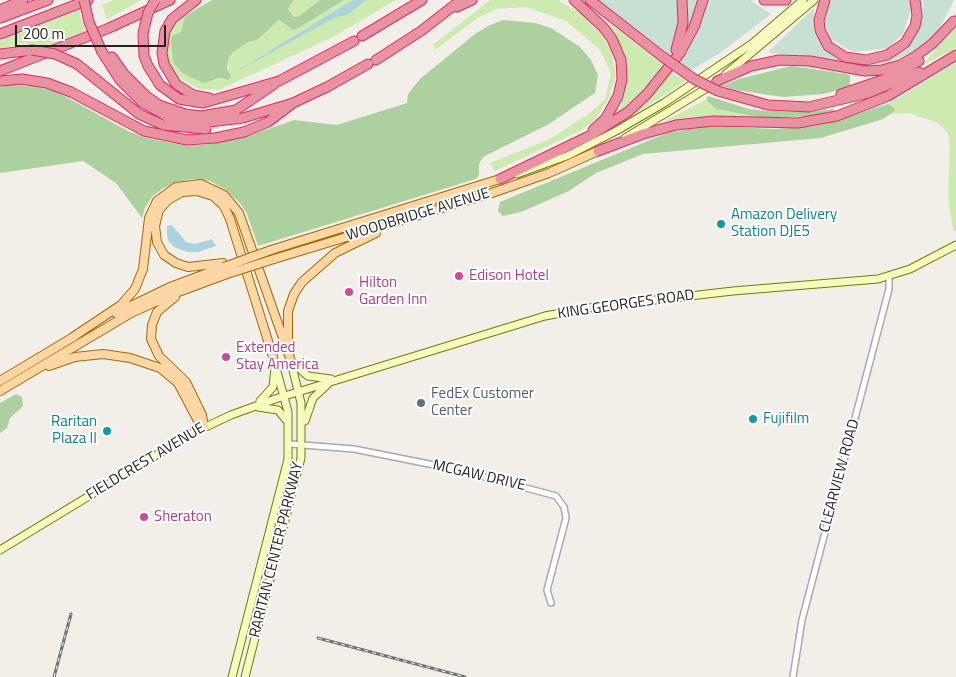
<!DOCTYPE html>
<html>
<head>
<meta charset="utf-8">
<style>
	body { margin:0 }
	#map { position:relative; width:956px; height:677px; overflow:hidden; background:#f2efe9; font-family:"Titillium Web",sans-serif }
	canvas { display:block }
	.scale { position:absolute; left:15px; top:25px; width:151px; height:22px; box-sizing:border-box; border:2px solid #222; border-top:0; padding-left:6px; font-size:15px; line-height:18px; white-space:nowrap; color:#222; -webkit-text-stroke:4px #fff; paint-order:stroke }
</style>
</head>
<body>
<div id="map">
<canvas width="956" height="677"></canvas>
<div class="scale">200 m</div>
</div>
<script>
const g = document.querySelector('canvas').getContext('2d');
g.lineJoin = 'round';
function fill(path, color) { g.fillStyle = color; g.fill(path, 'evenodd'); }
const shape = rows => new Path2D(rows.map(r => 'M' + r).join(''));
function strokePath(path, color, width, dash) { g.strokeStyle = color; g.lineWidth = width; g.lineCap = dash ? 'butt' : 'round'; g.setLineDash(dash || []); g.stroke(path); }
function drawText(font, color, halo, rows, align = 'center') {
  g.font = font + ' "Titillium Web",sans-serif'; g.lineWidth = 4; g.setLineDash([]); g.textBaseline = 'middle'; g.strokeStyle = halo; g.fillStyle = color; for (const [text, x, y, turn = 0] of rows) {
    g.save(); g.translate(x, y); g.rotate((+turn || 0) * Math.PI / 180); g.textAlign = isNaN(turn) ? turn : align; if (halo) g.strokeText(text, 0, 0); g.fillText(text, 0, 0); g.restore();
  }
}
fill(shape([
	[113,0,142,0,107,19,102,5],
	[294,0,320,0,299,16,294,17,288,9],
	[344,0,396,0,333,37,219,90,199,89,176,76,167,62,166,42,174,24,185,16,181,32,171,42,173,62,182,73,192,77,228,80,229,58,232,53,248,42,257,40,279,20,293,30,297,29],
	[490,0,558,0,580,13,600,33,611,51,616,74,609,98,595,120,582,130,495,171,490,163,550,139,590,113,605,99,611,73,600,50,566,21,526,7,497,9,479,17,435,50,433,45],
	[79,10,85,31,46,47,22,43,0,49,0,41],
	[606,20,664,65,644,90,612,119,626,82,624,55],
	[956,26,956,48,912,71,927,60],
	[956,63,956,232,953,229,948,198,950,147,948,133,938,123,909,113,892,114,895,111,888,104],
	[671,72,686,81,629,118],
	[706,100,716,109,723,111,762,118,700,118,664,121]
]), '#cdebb0');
fill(shape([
	[212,0,294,0,288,9,294,17,299,16,320,0,344,0,297,29,293,30,279,20,257,40,248,42,232,53,229,58,227,68,231,77,228,80,219,78,204,83,182,73,173,62,171,42,172,36,181,32,185,16],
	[503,20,536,23,551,28,580,47,591,60,598,75,595,93,549,124,483,157,479,164,479,175,476,179,258,246,247,214,240,203,226,190,210,181,192,179,177,182,162,189,152,197,145,208,142,218,116,183,83,161,0,173,0,87,10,85,33,86,55,91,130,132,147,138,188,146,211,144,254,134,294,120,337,125,407,103,408,94,420,79,475,34,490,25],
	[791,66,847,74,850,76,850,84,847,88,823,94,783,97,736,90,722,86,739,79],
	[708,96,749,109,766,111,807,112,833,109,834,111,814,116,762,118,716,109,706,100],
	[888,104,894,108,895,111,883,119,821,138,643,154,596,173,569,191,521,212,503,216,498,211,500,202,667,133,707,126,774,129,816,126],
	[16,394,22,397,23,406,10,418,7,428,0,433,0,403]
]), '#add19e');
fill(shape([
	[599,0,750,0,771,14,720,53,690,71],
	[831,0,912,0,913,2,903,34,888,48,853,52,831,39,825,22,826,6],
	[922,0,954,0,937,33,914,51,885,64,860,65,807,56,769,53,769,51,814,8,814,31,823,46,837,56,888,58,904,49,920,25,924,5]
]), '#c6e0d4');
fill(shape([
	[353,0,366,0,347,15,334,18,234,73],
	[172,225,186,242,195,244,212,239,216,246,198,252,188,252,176,248,169,242,167,236,167,226]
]), '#aad3df');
const street = shape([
	[290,444,354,449,459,470,556,496,564,507,566,518,547,590,551,603],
	[793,677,802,620,889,289,889,277]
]);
const secondary = shape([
	[726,74,814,0],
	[625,138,712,85],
	[517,174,569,155,616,131,664,103,753,43,803,0],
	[293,363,308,376,331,379],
	[260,401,273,387,275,367],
	[258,407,278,410,288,422],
	[305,421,313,398,327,385],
	[0,550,193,433,231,415,275,399,545,316,595,307,733,291,878,279,910,269,956,245],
	[232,677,288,459,288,412,273,357],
	[245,677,301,458,301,403,290,358]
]);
const primary = shape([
	[271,250,500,179],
	[274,259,492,193,549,173,598,151],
	[223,263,188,267,176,263,164,255,157,242,155,226,159,210,168,200,182,192,197,191,213,196,224,206,230,219,273,357],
	[175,297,157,312,152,325,151,339,159,356,186,382,202,415,204,427],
	[116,313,170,287,224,267],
	[73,337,121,305,135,289,143,269,149,218,157,201,176,187,201,184,224,195,239,213,290,358],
	[288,345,288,311,294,294,302,282,335,253,376,233],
	[49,366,75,357,103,354,130,358,160,368,178,383,197,419,204,427],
	[0,381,75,336],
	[0,391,131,313,173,294,227,274]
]);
const highway = shape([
	[196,0,172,19,165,31,162,53,164,64,176,84,193,95,209,98],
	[574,0,603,27,612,39,621,60,622,79,618,96,606,118,593,130],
	[590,0,663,57],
	[764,0,786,0],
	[825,0,819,20,820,30,828,46,845,57,866,60,887,55,905,43,915,26,917,16,915,0],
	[457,7,472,0],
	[0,10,23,0],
	[0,18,48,0],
	[143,33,144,56,148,66,160,85,179,99,203,103,279,81,354,41],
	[0,34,88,0],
	[362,36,422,0],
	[676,50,683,23,682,0],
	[102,52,120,80,142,102,170,118,200,123,243,118,293,103,327,87,368,64],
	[0,54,32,50],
	[112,57,124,74,146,96,159,105,185,114,201,116,236,110,273,85],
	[376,60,421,31,461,0],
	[77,64,139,114,163,125,206,129],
	[0,71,109,28,170,0],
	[0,81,22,79,47,83,71,92,144,131,187,140,215,138,244,132,268,122,293,103],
	[717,81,751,66,779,60,810,61,865,71,882,70,900,65,916,56,933,43,954,21],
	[718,91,768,105,809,107,868,93,919,72],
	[841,94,885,79,919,61],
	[598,151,643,134,676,125,713,121,798,123,837,116,888,96,956,55],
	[500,179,591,135,628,112,647,94,680,53,694,27,703,0]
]);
strokePath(street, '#a9a9a9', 8);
strokePath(secondary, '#707d05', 9);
strokePath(primary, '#a06b00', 10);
strokePath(highway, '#dc2a67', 11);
strokePath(street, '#fff', 5);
strokePath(secondary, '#f7fabf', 7);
strokePath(primary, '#fcd6a4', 8);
strokePath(highway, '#e892a2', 9);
const rail = shape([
	[318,638,465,677],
	[54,677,71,614]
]);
strokePath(rail, '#707070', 3);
strokePath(rail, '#fff', 1, [4]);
const primaryBridge = shape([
	[224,267,271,250],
	[227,274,274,259]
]);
const highwayBridge = shape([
	[84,0,89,22,102,52],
	[143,33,148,13,155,0],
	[32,50,55,54,77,64],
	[663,57,694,79,718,91]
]);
strokePath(primaryBridge, '#a06b00', 10, []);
strokePath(highwayBridge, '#dc2a67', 11, []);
strokePath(primaryBridge, '#fcd6a4', 8);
strokePath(highwayBridge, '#e892a2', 9);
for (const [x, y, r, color] of [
	[721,224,5,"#0f9aa8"],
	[459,276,5,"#d1479c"],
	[349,292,5,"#d1479c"],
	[226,357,5,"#d1479c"],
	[421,403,5,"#5c6f8a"],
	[753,419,5,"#0f9aa8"],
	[107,431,5,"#0f9aa8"],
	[144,517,5,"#d1479c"]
]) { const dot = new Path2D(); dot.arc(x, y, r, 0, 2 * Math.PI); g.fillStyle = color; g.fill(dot); strokePath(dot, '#fff', 2); }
drawText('15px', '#222', '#fff', [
	["WOODBRIDGE AVENUE",418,215,-17],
	["KING GEORGES ROAD",626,305,-8],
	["FIELDCREST AVENUE",146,462,-31],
	["MCGAW DRIVE",479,476,13],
	["CLEARVIEW ROAD",840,476,-75],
	["RARITAN CENTER PARKWAY",277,550,-76]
]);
drawText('15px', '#0d838f', '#fff', [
	["Amazon Delivery",731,215],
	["Station DJE5",731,232],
	["Fujifilm",763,419],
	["Raritan",97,422,"right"],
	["Plaza II",97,439,"right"]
], 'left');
drawText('15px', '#b23c85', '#fff', [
	["Edison Hotel",469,276],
	["Hilton",359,283],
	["Garden Inn",359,300],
	["Extended",236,348],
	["Stay America",236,365],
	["Sheraton",154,517]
], 'left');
drawText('15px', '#4e5e75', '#fff', [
	["FedEx Customer",431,394],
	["Center",431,411]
], 'left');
</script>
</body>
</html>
